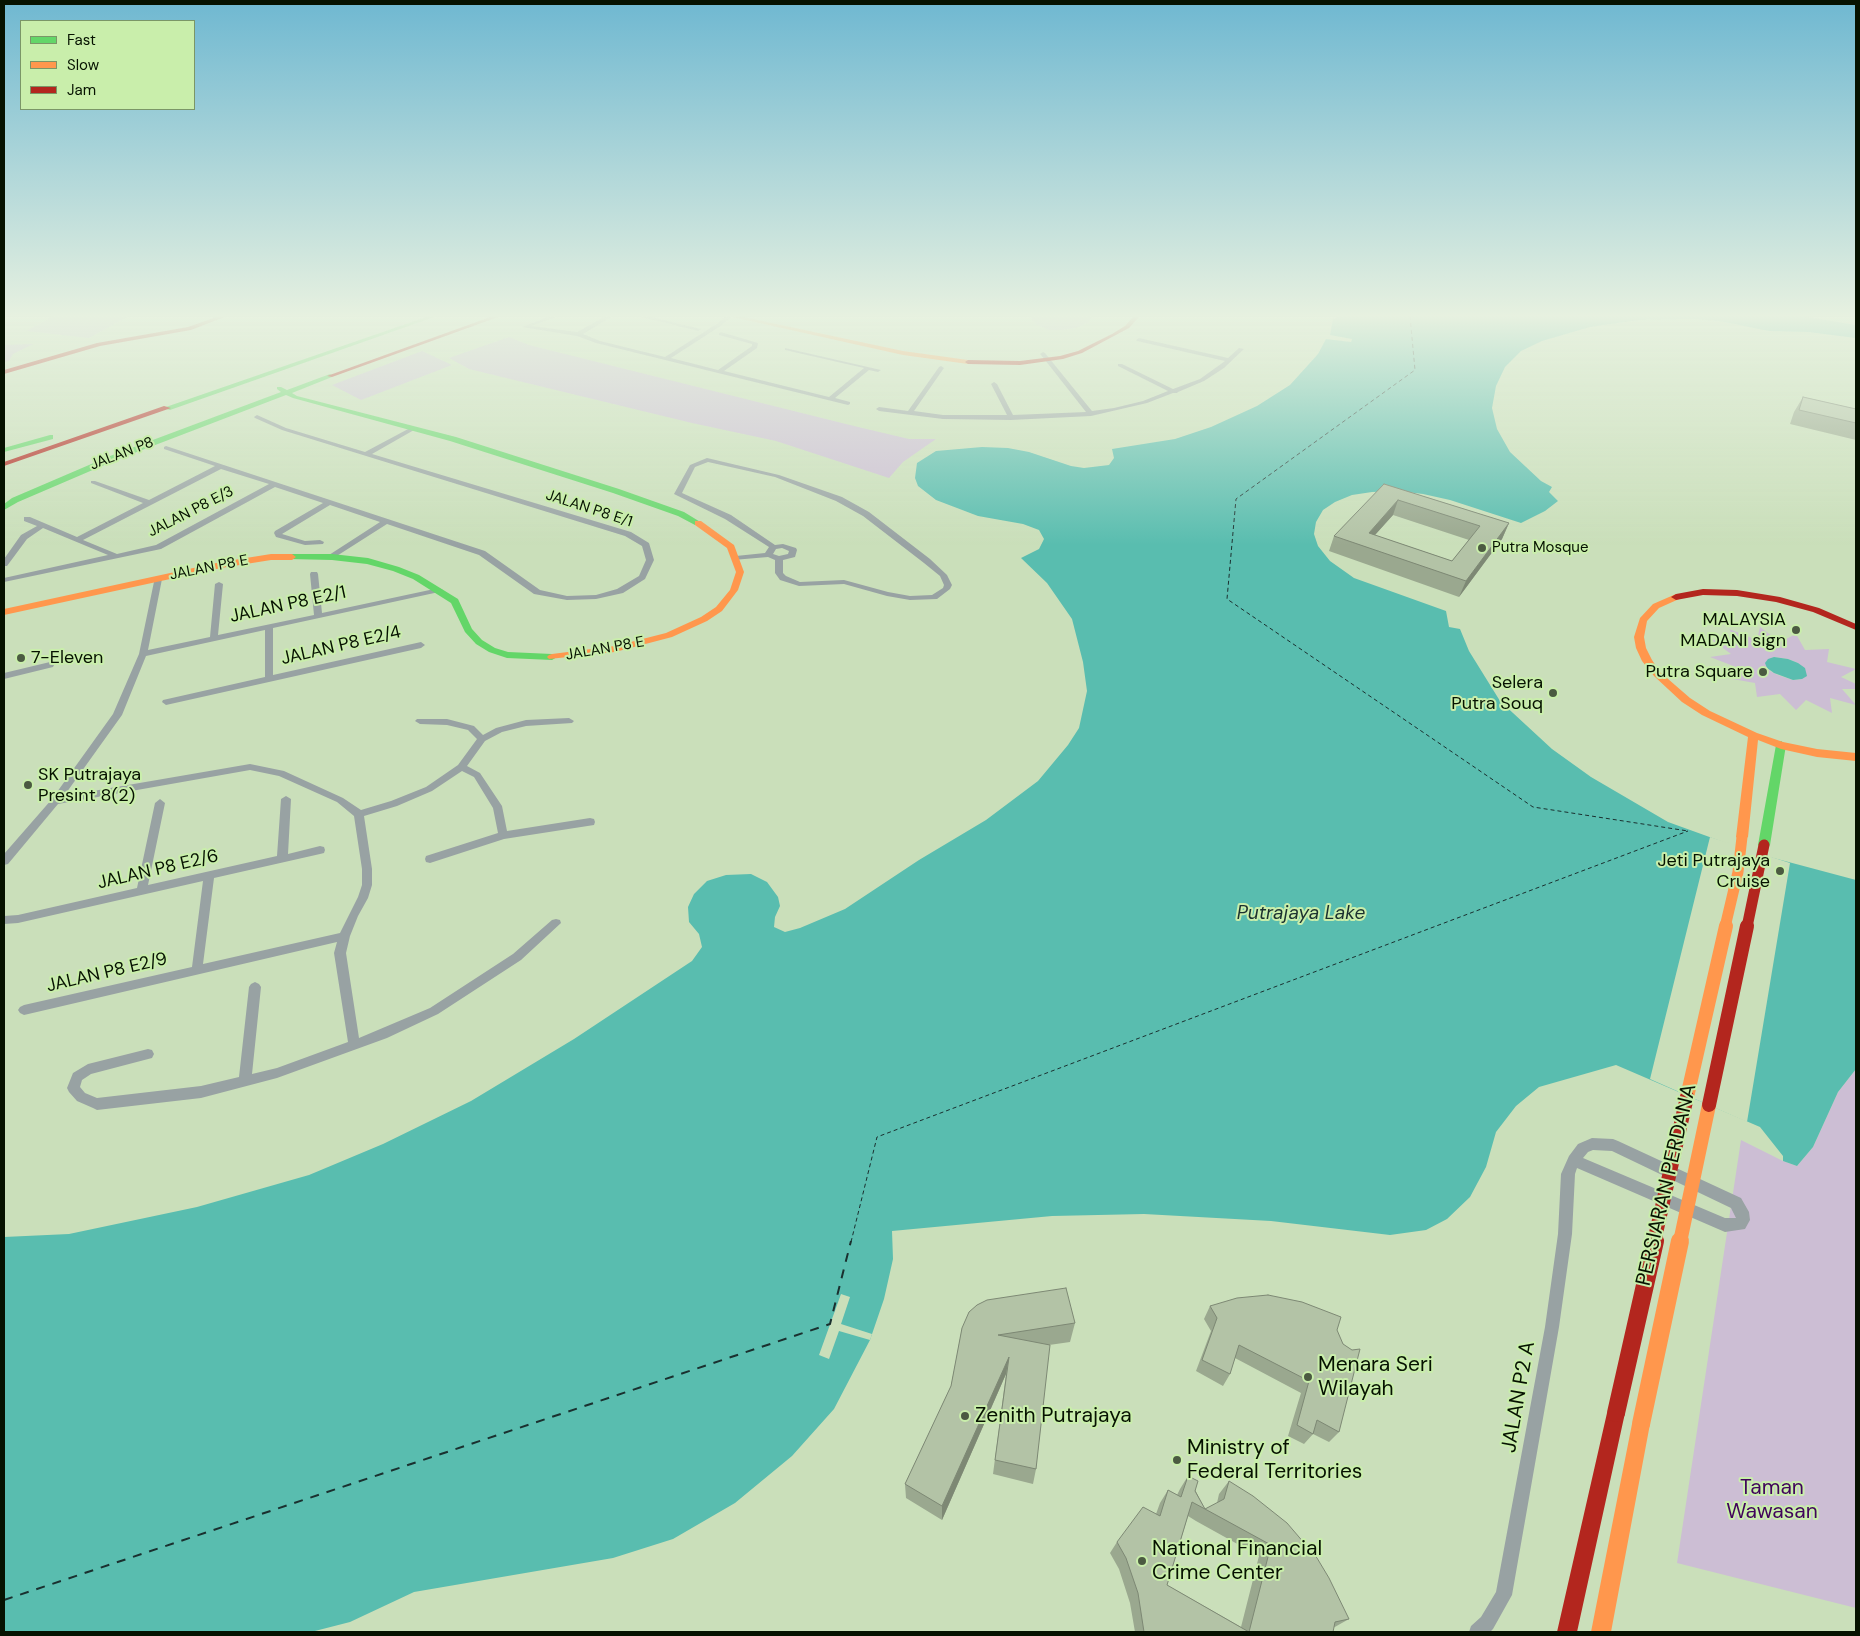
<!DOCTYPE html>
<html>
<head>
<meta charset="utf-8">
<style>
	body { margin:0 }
	#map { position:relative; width:1860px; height:1636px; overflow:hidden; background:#cadfba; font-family:"DM Sans",sans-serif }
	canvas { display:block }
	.frame { position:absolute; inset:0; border:5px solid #061200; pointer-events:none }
	.legend { position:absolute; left:20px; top:20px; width:175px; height:90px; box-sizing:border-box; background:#c9eeab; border:1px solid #7b9667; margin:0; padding:6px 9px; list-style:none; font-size:15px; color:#061200 }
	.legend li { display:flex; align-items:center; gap:10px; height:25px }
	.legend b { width:25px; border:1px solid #7b9667 }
</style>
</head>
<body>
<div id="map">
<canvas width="1860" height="1636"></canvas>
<div class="frame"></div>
<ul class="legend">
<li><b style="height:6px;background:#63d668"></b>Fast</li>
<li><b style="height:6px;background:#ff974d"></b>Slow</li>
<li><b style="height:6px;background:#b3261e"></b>Jam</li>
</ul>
</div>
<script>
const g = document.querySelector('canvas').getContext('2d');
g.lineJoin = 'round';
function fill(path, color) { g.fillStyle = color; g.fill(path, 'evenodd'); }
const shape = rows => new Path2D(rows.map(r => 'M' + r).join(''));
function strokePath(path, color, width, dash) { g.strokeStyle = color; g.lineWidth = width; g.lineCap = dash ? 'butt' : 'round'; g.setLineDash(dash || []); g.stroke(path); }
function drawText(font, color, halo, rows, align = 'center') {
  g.font = font + ' "DM Sans",sans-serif'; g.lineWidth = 4; g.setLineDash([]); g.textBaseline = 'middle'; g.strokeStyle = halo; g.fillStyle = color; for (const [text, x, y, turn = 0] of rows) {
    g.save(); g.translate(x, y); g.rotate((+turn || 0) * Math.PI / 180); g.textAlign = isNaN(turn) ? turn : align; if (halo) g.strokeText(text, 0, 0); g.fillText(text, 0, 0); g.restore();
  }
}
fill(shape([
	[54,316,129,316,89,338,26,331],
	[1031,316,1092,316,1088,323,1075,328,1062,330,1049,330,1037,325,1032,320],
	[509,337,529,345,854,426,909,439,936,439,903,462,889,478,776,441,692,423,469,369,449,358],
	[33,344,13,354,9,361,4,362,4,345],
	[422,351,452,365,361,400,332,385],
	[1760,627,1780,642,1796,634,1805,650,1829,649,1827,662,1856,669,1841,677,1856,684,1856,689,1842,689,1856,705,1830,698,1832,713,1806,700,1796,710,1780,694,1757,697,1755,683,1727,678,1736,667,1710,657,1731,654,1712,640,1739,644,1729,629,1757,640],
	[1774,657,1788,659,1798,663,1802,679,1793,680,1778,675,1770,671,1766,665],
	[1856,1069,1856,1608,1677,1563,1741,1140,1783,1161,1797,1166,1813,1147,1838,1092]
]), '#ccbed4');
fill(shape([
	[1336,316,1801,316,1856,325,1856,338,1808,332,1769,331,1719,321,1695,319,1639,320,1590,327,1542,341,1521,351,1505,367,1496,386,1492,408,1497,429,1510,452,1541,481,1552,487,1549,492,1558,501,1545,511,1521,523,1450,500,1423,494,1399,491,1372,492,1352,495,1335,502,1323,510,1316,522,1314,534,1318,546,1330,561,1354,578,1446,611,1449,627,1460,629,1469,651,1500,701,1552,749,1591,777,1668,822,1751,852,1856,880,1856,1069,1838,1092,1813,1147,1797,1166,1783,1161,1783,1156,1760,1127,1616,1065,1539,1087,1516,1106,1496,1132,1486,1167,1470,1197,1447,1219,1426,1230,1390,1235,1271,1221,1144,1214,1052,1216,892,1231,893,1259,884,1299,870,1340,834,1409,792,1456,735,1503,673,1539,613,1558,414,1592,350,1622,311,1632,4,1632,4,1237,69,1234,197,1207,309,1175,383,1144,471,1101,574,1039,692,961,702,947,699,934,689,922,688,907,694,894,707,881,726,875,751,874,767,882,778,897,780,906,775,917,774,927,785,932,800,928,845,909,919,860,986,820,1038,781,1068,745,1079,728,1087,691,1083,662,1072,619,1047,583,1021,558,1039,549,1044,539,1039,530,1023,524,978,516,936,500,918,486,915,478,917,463,936,451,982,447,1008,448,1029,452,1071,466,1084,468,1109,465,1114,458,1112,449,1175,439,1211,427,1257,406,1290,385,1318,354,1326,339,1351,342,1352,339,1330,335,1333,319,1337,318],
	[1774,657,1788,659,1798,663,1805,668,1807,676,1802,679,1793,680,1774,673,1767,668,1765,663,1768,659]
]), '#59bdaf');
fill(shape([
	[1710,837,1790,863,1747,1122,1650,1079],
	[841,1294,850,1297,841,1324,872,1334,870,1340,839,1331,829,1359,819,1355]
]), '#cadfba');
strokePath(shape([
	[1410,316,1415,370,1236,499,1227,599,1533,807,1688,831],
	[851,1242,877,1137,1688,831]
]), '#1a302f', 1, [4, 3]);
strokePath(shape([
	[4,1600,830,1324,851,1241]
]), '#1a302f', 2, [9, 8]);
fill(shape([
	[551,316,558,316,532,326,577,332,606,316,613,316,583,334,600,341,665,357,718,323,726,316,732,316,722,325,671,358,718,370,752,346,752,344,719,335,719,333,721,332,758,343,757,348,724,371,829,397,864,368,785,350,785,348,881,370,878,372,869,370,835,398,850,402,850,404,848,405,596,343,577,336,522,327,551,316],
	[638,316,647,316,701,329,698,331,638,316],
	[1139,338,1228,358,1239,348,1244,349,1224,368,1204,381,1178,392,1177,393,1173,393,1147,403,1091,416,1011,420,943,419,879,411,876,409,879,407,908,411,939,367,941,366,944,368,914,411,943,415,1007,415,991,384,994,382,997,384,1013,415,1086,412,1041,355,1040,354,1043,352,1045,353,1092,411,1114,408,1143,401,1168,391,1118,366,1118,364,1122,364,1173,389,1200,379,1225,361,1137,341,1136,340,1139,338],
	[257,415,286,428,365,452,410,428,414,428,414,430,372,454,631,532,649,543,654,560,645,579,623,593,596,599,567,600,534,594,479,555,387,524,332,559,328,557,329,555,380,522,330,505,282,534,305,541,320,540,324,542,323,544,305,545,276,537,274,533,275,531,323,503,275,487,161,549,4,582,4,578,108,555,43,528,27,539,7,566,4,566,4,559,21,535,37,526,24,521,24,517,30,517,77,537,143,503,91,483,91,481,95,481,149,500,215,466,164,449,164,447,166,446,485,551,540,590,567,596,596,595,617,589,639,576,646,560,642,546,625,536,282,430,255,418,254,417,257,415],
	[221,469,269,484,156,545,117,554,83,540,221,469],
	[707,458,779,475,842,497,869,512,930,559,947,575,952,585,950,589,937,599,910,600,887,596,844,584,799,586,780,580,775,573,775,560,768,557,733,560,733,556,736,556,765,553,769,547,725,519,674,494,690,465,707,458],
	[708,462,775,477,836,501,863,516,924,563,940,576,944,585,943,588,932,595,910,596,888,592,844,580,800,582,786,576,783,573,783,560,795,557,797,550,796,548,783,544,775,545,731,515,682,493,695,467,708,462],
	[782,548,789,551,788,554,779,556,773,554,776,549,782,548],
	[311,572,317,572,318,574,322,613,439,588,443,590,439,592,273,628,273,675,421,642,425,645,421,648,166,705,162,702,163,700,265,677,265,630,146,656,122,715,64,796,250,764,284,771,343,798,361,810,391,801,426,787,458,765,477,739,468,730,447,725,420,724,415,721,417,719,447,719,474,726,483,735,496,728,526,720,569,718,574,721,572,723,526,726,502,732,485,741,467,766,480,773,502,806,507,831,590,818,594,819,595,822,594,825,504,839,430,863,426,862,425,859,426,856,498,833,493,808,474,777,462,771,432,791,397,806,364,816,372,869,372,885,368,898,358,916,350,936,346,953,359,1038,430,1008,513,954,552,920,556,919,560,920,561,923,521,960,438,1014,387,1038,277,1078,201,1098,97,1110,93,1108,77,1101,69,1092,67,1088,73,1073,88,1064,148,1049,152,1050,154,1054,152,1058,91,1074,82,1080,80,1087,85,1093,97,1098,201,1086,239,1077,249,987,251,984,255,982,259,984,261,987,252,1074,277,1068,348,1042,334,953,337,942,24,1015,20,1013,18,1010,20,1007,24,1005,192,967,203,881,18,923,4,924,4,916,18,915,137,888,155,803,160,799,165,803,148,885,277,856,281,799,286,796,291,799,288,854,320,846,324,847,325,850,324,853,320,854,214,878,203,964,340,933,358,897,362,885,362,869,354,816,337,802,279,776,250,770,58,804,8,864,4,865,4,854,52,799,113,714,139,654,155,577,161,577,162,579,148,650,210,637,215,584,219,582,223,584,218,635,314,615,310,574,311,572],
	[50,662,54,665,53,667,4,679,4,673,50,662],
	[1592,1138,1613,1139,1618,1141,1741,1198,1749,1212,1750,1220,1745,1229,1725,1232,1577,1168,1575,1174,1572,1234,1559,1327,1512,1595,1493,1629,1490,1632,1469,1632,1471,1626,1481,1617,1496,1592,1545,1327,1558,1234,1561,1174,1569,1156,1578,1144,1592,1138],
	[1593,1150,1612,1151,1731,1208,1736,1218,1725,1218,1583,1158,1588,1152,1593,1150]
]), '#98a2a3');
fill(shape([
	[429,316,437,316,170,410,163,408,429,316],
	[330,374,332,375,332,377,292,393,297,396,456,437,619,489,684,512,702,523,698,525,695,525,678,516,613,493,450,441,293,398,286,395,116,460,18,502,4,510,4,504,12,498,110,456,281,392,277,389,277,387,281,387,287,390,330,374],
	[50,435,53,435,53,439,4,452,4,448,50,435],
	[292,554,332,554,368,558,399,567,419,575,458,599,472,629,482,640,495,648,508,652,552,654,557,657,552,660,507,658,489,652,476,644,465,632,451,603,413,579,393,571,367,564,332,560,289,559,288,557,292,554],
	[1781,741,1786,745,1770,845,1768,848,1764,849,1760,848,1758,845,1776,745,1781,741]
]), '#63d668');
fill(shape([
	[728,316,739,316,903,351,968,360,971,362,968,364,903,355,728,316],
	[695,521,701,521,734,545,744,572,738,590,722,611,707,621,672,637,615,652,549,659,547,657,549,655,552,654,615,646,666,633,701,617,716,607,730,590,736,572,727,548,695,525,695,521],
	[271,554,292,554,296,557,292,560,271,560,221,568,4,615,4,609,221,562,271,554],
	[1676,594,1681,597,1679,599,1659,608,1647,621,1644,637,1646,648,1652,660,1660,672,1690,698,1710,711,1757,733,1783,742,1817,749,1856,753,1856,761,1817,757,1781,749,1758,740,1748,837,1742,841,1736,837,1748,737,1702,715,1682,702,1654,676,1642,661,1636,648,1634,637,1640,618,1653,604,1676,594],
	[1641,1415,1647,1418,1650,1424,1611,1632,1591,1632,1632,1424,1635,1418,1641,1415]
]), '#ff974d');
fill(shape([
	[219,316,227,316,191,330,100,346,4,374,4,370,97,343,188,327,219,316],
	[493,316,501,316,332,377,327,376,493,316],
	[1134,316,1140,316,1129,328,1082,353,1063,359,1020,365,968,364,965,362,968,360,1020,361,1060,356,1078,351,1112,334,1125,326,1134,316],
	[164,406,171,408,4,466,4,462,164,406],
	[1703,589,1737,590,1780,597,1819,608,1856,624,1856,630,1813,612,1776,602,1737,596,1703,595,1676,600,1671,597,1676,594,1703,589],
	[1616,1404,1622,1407,1625,1413,1577,1632,1557,1632,1607,1413,1610,1407,1616,1404]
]), '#b3261e');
strokePath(shape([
	[1725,927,1738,872,1742,837]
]), '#ff974d', 11);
strokePath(shape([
	[1687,1097,1726,926],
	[1680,1242,1709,1105]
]), '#ff974d', 14);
strokePath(shape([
	[1641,1424,1680,1241]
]), '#ff974d', 18);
strokePath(shape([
	[1747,927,1764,845]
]), '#b3261e', 11);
strokePath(shape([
	[1709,1105,1747,926],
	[1654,1242,1687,1097]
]), '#b3261e', 14);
strokePath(shape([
	[1616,1413,1655,1241]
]), '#b3261e', 18);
fill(shape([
	[1803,397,1856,409,1856,440,1790,424,1794,412],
	[1384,484,1509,523,1502,539,1459,597,1329,551,1334,536],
	[1393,515,1469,540,1452,561,1375,535],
	[1210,1306,1337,1330,1339,1432,1329,1442,1313,1434,1304,1444,1288,1436,1301,1393,1235,1358,1230,1374,1223,1386,1196,1371,1211,1331,1204,1319],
	[1075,1323,1070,1342,1049,1345,1036,1469,1033,1484,993,1474,1006,1374,942,1520,906,1498,905,1484,951,1386,962,1328],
	[1188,1476,1205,1509,1196,1521,1188,1516,1167,1585,1241,1627,1259,1556,1196,1521,1205,1509,1217,1503,1219,1494,1229,1481,1349,1619,1333,1628,1333,1632,1135,1632,1130,1603,1119,1569,1110,1553,1117,1542,1156,1514,1160,1503,1168,1490,1177,1495,1180,1489]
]), '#9aa88f');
fill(shape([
	[1398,500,1393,515,1365,546,1369,533],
	[1509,523,1502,539,1459,597,1466,581],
	[1009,1357,1006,1374,942,1520,942,1506]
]), '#7d8874');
const building = shape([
	[1803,397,1856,409,1856,423,1799,410,1803,397],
	[1384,484,1509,523,1466,581,1334,536,1384,484],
	[1398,500,1480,526,1452,561,1369,533,1398,500],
	[1066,1288,1075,1323,998,1335,1050,1345,1036,1469,995,1460,1009,1357,942,1506,905,1484,951,1386,962,1328,969,1312,977,1305,987,1300,1066,1288],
	[1268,1295,1302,1302,1341,1317,1337,1330,1343,1344,1352,1350,1360,1349,1339,1432,1317,1420,1313,1434,1297,1425,1309,1381,1239,1345,1230,1374,1202,1360,1217,1318,1210,1306,1237,1298,1268,1295],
	[1188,1476,1198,1481,1195,1491,1205,1509,1192,1502,1167,1585,1249,1632,1271,1545,1205,1509,1224,1499,1229,1481,1253,1496,1287,1523,1317,1558,1329,1578,1349,1619,1335,1622,1333,1632,1144,1632,1138,1593,1126,1558,1117,1542,1143,1507,1160,1516,1168,1490,1181,1497,1188,1476]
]);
fill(building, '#b3c3a6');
strokePath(building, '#7d8874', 1);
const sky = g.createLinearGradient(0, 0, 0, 545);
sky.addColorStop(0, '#6fb8d1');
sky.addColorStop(0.58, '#e7f1e0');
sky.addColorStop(1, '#e7f1e000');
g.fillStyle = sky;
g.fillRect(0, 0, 1860, 545);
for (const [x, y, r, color] of [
	[1482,548,5,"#4b5a41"],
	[1796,630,5,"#4b5a41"],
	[21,658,5,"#4b5a41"],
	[1763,672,5,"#4b5a41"],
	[1553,693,5,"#4b5a41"],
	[28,785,5,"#4b5a41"],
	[1780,871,5,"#4b5a41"],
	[1308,1377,5,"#4b5a41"],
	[965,1416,5,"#4b5a41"],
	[1177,1460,5,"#4b5a41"],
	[1142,1561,5,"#4b5a41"]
]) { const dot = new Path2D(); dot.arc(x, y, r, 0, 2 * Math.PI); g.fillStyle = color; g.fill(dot); strokePath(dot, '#c9eeab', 2); }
drawText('15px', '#061200', '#c9eeab', [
	["JALAN P8",122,454,-21],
	["JALAN P8 E/1",589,509,18],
	["JALAN P8 E/3",191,512,-27],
	["JALAN P8 E",209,568,-11],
	["JALAN P8 E",605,649,-10]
]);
drawText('15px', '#061200', '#c9eeab', [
	["Putra Mosque",1492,548]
], 'left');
drawText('18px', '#061200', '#c9eeab', [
	["JALAN P8 E2/1",288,605,-12],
	["JALAN P8 E2/4",341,646,-13],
	["JALAN P8 E2/6",158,870,-13],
	["JALAN P8 E2/9",107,973,-13]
]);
drawText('18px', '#061200', '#c9eeab', [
	["MALAYSIA",1786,620],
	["MADANI sign",1786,641],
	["7-Eleven",31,658,"left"],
	["Putra Square",1753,672],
	["Selera",1543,683],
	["Putra Souq",1543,704],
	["SK Putrajaya",38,775,"left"],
	["Presint 8(2)",38,796,"left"],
	["Jeti Putrajaya",1770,861],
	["Cruise",1770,882]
], 'right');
drawText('italic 19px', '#1a302f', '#c9eeab', [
	["Putrajaya Lake",1301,914]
]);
drawText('21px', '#061200', '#c9eeab', [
	["PERSIARAN PERDANA",1667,1185,-77],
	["JALAN P2 A",1519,1397,-80]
]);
drawText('21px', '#061200', '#c9eeab', [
	["Menara Seri",1318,1365],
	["Wilayah",1318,1389],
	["Zenith Putrajaya",975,1416],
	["Ministry of",1187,1448],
	["Federal Territories",1187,1472],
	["National Financial",1152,1549],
	["Crime Center",1152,1573]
], 'left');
drawText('21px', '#40035b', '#c9eeab', [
	["Taman",1772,1488],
	["Wawasan",1772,1512]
]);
</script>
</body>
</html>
